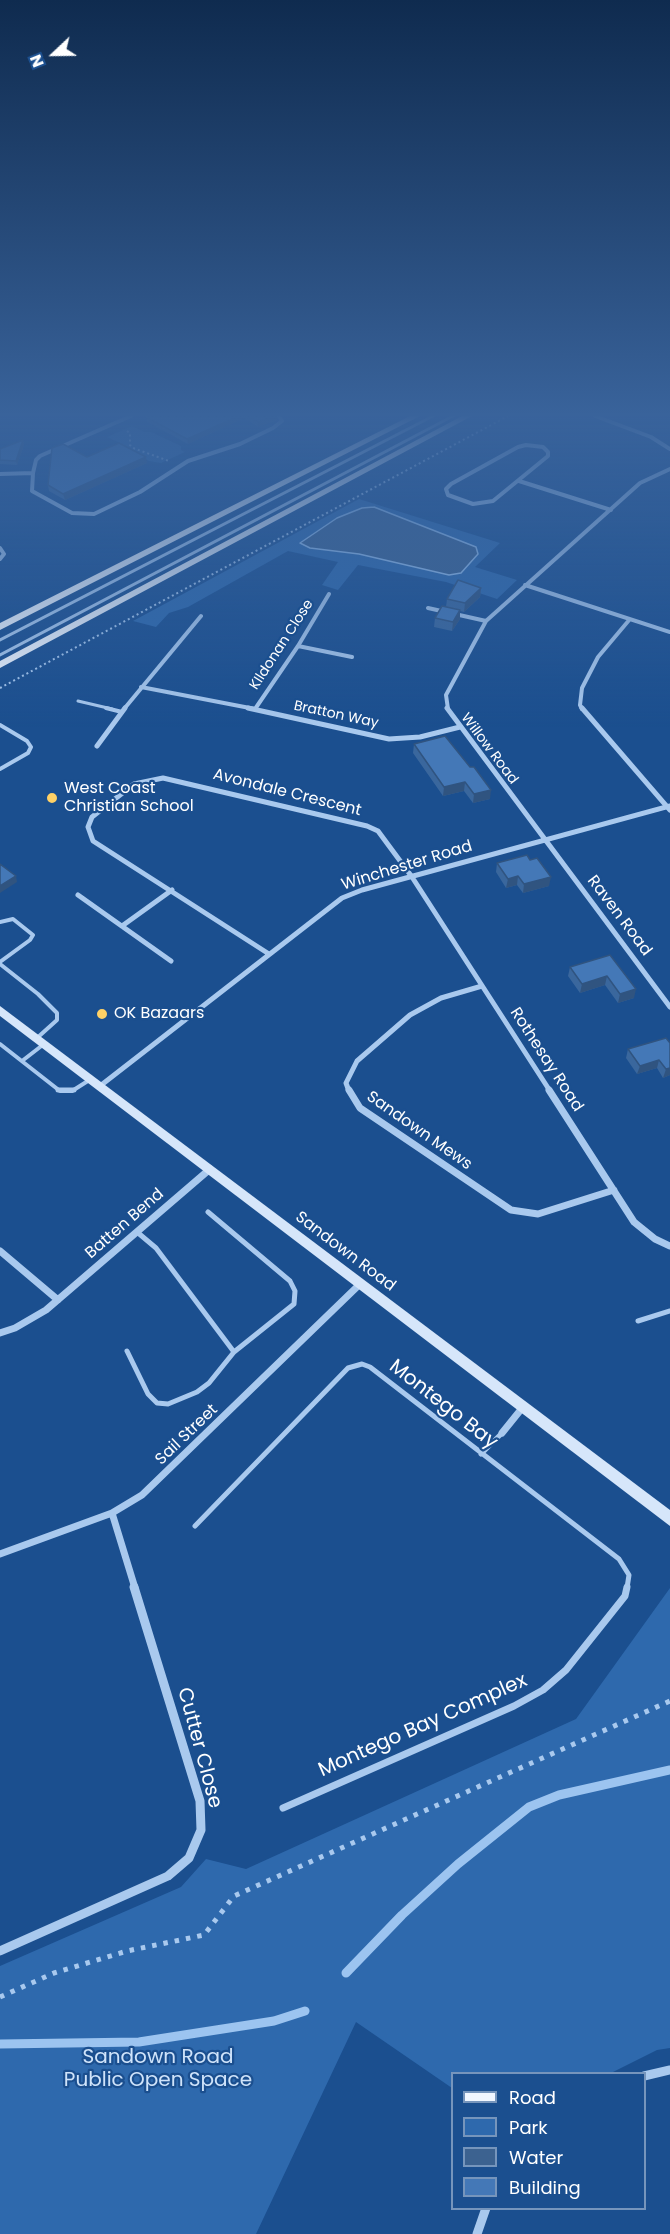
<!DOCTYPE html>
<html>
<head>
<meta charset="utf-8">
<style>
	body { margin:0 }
	#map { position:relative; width:670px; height:2234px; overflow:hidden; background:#1b4f8f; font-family:Poppins,sans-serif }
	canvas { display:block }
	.legend { position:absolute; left:451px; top:2072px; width:195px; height:138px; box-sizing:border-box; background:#1b4f8f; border:2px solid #7695bc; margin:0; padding:8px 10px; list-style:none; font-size:18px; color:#fff }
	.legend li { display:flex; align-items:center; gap:12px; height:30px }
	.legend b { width:30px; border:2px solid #7695bc }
	.north { position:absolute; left:24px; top:24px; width:60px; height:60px; -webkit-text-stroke:4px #1b4f8f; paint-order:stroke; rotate:248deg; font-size:16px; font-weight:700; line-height:24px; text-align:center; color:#fff }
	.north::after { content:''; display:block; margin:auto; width:21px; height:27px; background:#fff; clip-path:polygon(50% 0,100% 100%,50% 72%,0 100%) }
</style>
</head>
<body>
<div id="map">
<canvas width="670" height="2234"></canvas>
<ul class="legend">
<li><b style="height:8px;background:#f0f6ff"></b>Road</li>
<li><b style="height:16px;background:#2e69ad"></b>Park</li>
<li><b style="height:16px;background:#3c6290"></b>Water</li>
<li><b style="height:16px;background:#4478b7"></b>Building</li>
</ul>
<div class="north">N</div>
</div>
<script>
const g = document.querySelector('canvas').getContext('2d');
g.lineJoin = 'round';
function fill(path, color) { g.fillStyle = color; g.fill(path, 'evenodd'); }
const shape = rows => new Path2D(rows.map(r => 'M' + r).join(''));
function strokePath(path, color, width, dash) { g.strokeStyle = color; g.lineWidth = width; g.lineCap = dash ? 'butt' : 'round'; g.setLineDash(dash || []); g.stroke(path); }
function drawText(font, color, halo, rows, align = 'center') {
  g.font = font + ' Poppins,sans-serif'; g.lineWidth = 4.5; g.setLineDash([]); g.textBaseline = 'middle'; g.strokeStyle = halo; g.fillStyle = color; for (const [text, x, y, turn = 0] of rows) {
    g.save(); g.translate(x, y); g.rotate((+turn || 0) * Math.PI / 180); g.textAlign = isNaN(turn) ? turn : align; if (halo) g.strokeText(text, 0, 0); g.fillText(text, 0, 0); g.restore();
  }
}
fill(shape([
	[132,426,144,432,151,432,181,446,181,450,185,452,161,463,149,461,119,446,120,443,107,437],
	[359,499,500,543,475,567,517,580,497,599,446,582,358,565,338,590,322,585,338,562,288,551,188,607,169,613,156,627,133,621],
	[670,1588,670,2048,657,2050,611,2073,452,2074,452,2088,356,2022,256,2234,0,2234,0,1966,181,1887,206,1859,246,1869,576,1719]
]), '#2e69ad');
const water = shape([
	[374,507,476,547,478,554,461,573,449,575,359,554,310,548,300,543,337,518,362,508,374,507]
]);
fill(water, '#3c6290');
strokePath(water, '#9cc4f0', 1.5);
strokePath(shape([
	[346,1973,402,1915,458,1864,529,1807,559,1795,670,1770],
	[0,2044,139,2042,274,2021,305,2011]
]), '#9cc4f0', 9);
strokePath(shape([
	[127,431,130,433,130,445,133,448,169,461],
	[0,688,508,416]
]), '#a9c9ee', 2, [2, 3]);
strokePath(shape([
	[0,1997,54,1973,127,1951,204,1935,234,1896,670,1701]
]), '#a9c9ee', 5, [4.5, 7]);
strokePath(shape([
	[0,640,433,416],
	[0,655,453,416],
	[78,701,112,709]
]), '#a9c9ee', 3);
strokePath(shape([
	[106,708,122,712],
	[0,725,27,741,31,747,28,753,0,769],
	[0,922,13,919,33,935,30,940,0,962],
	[0,964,38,994,57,1013,57,1020,37,1038],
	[0,1044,60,1091,72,1091,91,1079],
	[22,1061,44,1044]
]), '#a9c9ee', 4);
strokePath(shape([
	[58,1090,74,1090],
	[137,1232,156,1248,234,1352],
	[638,1321,670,1311],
	[127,1351,148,1394,157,1403,168,1404,197,1392,209,1383,234,1352,294,1304,295,1291,290,1281,208,1212],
	[481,1454,502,1433],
	[195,1526,348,1368,362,1364,370,1367,619,1559,629,1575,627,1588]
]), '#a9c9ee', 5);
strokePath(shape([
	[283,1808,514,1706,543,1690,566,1670,625,1596,627,1587]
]), '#a9c9ee', 7);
strokePath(shape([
	[131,416,40,456,36,460,33,473,32,491,72,513,94,514,140,492,188,461,240,444,273,428,282,421,279,416],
	[595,416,651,437,670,449],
	[526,445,543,447,548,452,548,456,493,501,473,504,448,495,446,489,451,484,518,447,526,445],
	[0,474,33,473],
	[519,481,611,510],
	[0,548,4,554,0,559],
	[525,585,670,632],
	[428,608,486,621],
	[298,646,352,657],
	[141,687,255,709],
	[124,709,201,616],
	[255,709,298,646,329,594],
	[448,709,446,695,486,621,640,483,670,469],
	[582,709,580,705,582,688,598,657,630,619]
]), '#a9c9ee', 4);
strokePath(shape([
	[248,708,389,739,420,737,460,727],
	[447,708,670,1007],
	[582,708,670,810],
	[97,746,125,708],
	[78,895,171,961],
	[122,926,172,890],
	[269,954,93,841,88,827,92,817,134,784,163,778,367,826,378,831,412,877,550,1091],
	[100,1086,342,898,362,890,670,806],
	[349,1091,346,1083,357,1061,410,1015,441,998,482,986]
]), '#a9c9ee', 5);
strokePath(shape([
	[349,1090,360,1108,511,1210,538,1214,614,1190],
	[549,1090,634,1222,655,1239,670,1246],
	[0,1251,58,1300],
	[0,1333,15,1328,46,1310,210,1169],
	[502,1433,523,1407],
	[112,1513,135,1588],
	[0,1554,112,1513,142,1495,360,1284]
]), '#a9c9ee', 7);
strokePath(shape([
	[0,1951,168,1876,189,1858,201,1830,200,1801,134,1587],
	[644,2076,670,2070],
	[477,2234,486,2208]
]), '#a9c9ee', 9);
fill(shape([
	[0,1006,670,1510,670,1526,0,1016,0,1006]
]), '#d6e6fa');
fill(shape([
	[410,416,420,416,0,630,0,623,410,416],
	[462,416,472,416,0,668,0,661,462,416]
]), '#f0f6ff');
fill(shape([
	[150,416,276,416,277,420,258,427,244,418,188,444,147,422,146,417],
	[23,440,24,445,17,465,0,464,0,449],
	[87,457,147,463,65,500,49,491,48,485],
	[481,588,480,597,464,612,460,611,460,619,452,631,434,627,435,618,446,607,447,599],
	[414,744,490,799,473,803,464,791,443,796,413,753],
	[497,863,549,886,523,893,517,885,506,888,496,872],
	[610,955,634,998,618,1003,605,985,580,993,568,976,570,967],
	[666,1038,670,1075,663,1078,657,1068,637,1074,626,1058,628,1049]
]), '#3a679d');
fill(shape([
	[239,416,244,416,244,418,188,444,187,439],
	[274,416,276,416,277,420,258,427,258,422],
	[23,440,24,445,17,465,16,461],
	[146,457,147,463,145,464,65,500,63,494],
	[481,588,480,597,464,612,465,603],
	[460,610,460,619,452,631,453,622],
	[465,782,464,791,443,796,444,787],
	[491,790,490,799,473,803,474,794],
	[16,876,17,882,0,893,0,886],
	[518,876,517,885,506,888,508,879],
	[551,877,549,886,523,893,524,884],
	[607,976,605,985,580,993,582,984],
	[636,989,634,998,618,1003,620,994],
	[659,1060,657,1068,637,1074,640,1066],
	[670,1068,670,1075,663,1078,666,1069]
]), '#305480');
const building = shape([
	[150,416,239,416,187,439,146,417,150,416],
	[248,416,274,416,258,422,248,416],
	[23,440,16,461,0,460,0,449,23,440],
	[119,443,146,457,63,494,48,485,52,448,63,444,87,457,119,443],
	[458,580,481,588,465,603,447,599,458,580],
	[442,606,460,610,453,622,435,618,442,606],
	[445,736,470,767,474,767,491,790,474,794,465,782,444,787,414,744,445,736],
	[527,855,530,860,537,858,551,877,524,884,518,876,508,879,497,863,527,855],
	[0,864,16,876,0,886,0,864],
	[610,955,636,989,620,994,607,976,582,984,570,967,610,955],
	[666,1038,670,1043,670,1068,666,1069,659,1060,640,1066,628,1049,666,1038]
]);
fill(building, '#4478b7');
strokePath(building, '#305480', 1.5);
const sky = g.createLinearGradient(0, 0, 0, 728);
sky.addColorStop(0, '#0f2b4f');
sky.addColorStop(0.57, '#39639b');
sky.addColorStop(1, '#39639b00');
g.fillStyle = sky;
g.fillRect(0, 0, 670, 728);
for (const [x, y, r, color] of [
	[52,798,6,"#ffd166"],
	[102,1014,6,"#ffd166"]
]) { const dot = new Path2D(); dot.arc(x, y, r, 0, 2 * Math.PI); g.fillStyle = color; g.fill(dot); strokePath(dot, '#1b4f8f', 2); }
drawText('14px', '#fff', '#1b4f8f', [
	["KIldonan Close",282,645,-57],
	["Bratton Way",336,715,12],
	["Willow Road",489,749,53]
]);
drawText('16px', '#fff', '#1b4f8f', [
	["West Coast",64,789],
	["Christian School",64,807],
	["OK Bazaars",114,1014]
], 'left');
drawText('16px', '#fff', '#1b4f8f', [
	["Avondale Crescent",287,793,14],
	["Winchester Road",407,866,-17],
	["Raven Road",619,916,53],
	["Rothesay Road",546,1060,57],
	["Sandown Mews",419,1131,35],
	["Batten Bend",125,1224,-41],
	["Sandown Road",345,1252,37],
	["Sail Street",187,1435,-44]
]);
drawText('20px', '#fff', '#1b4f8f', [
	["Montego Bay",443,1405,38],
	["Montego Bay Complex",423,1726,-24],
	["Cutter Close",199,1748,75]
]);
drawText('20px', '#cfe3fa', '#1b4f8f', [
	["Sandown Road",158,2058],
	["Public Open Space",158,2081]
]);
</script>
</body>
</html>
